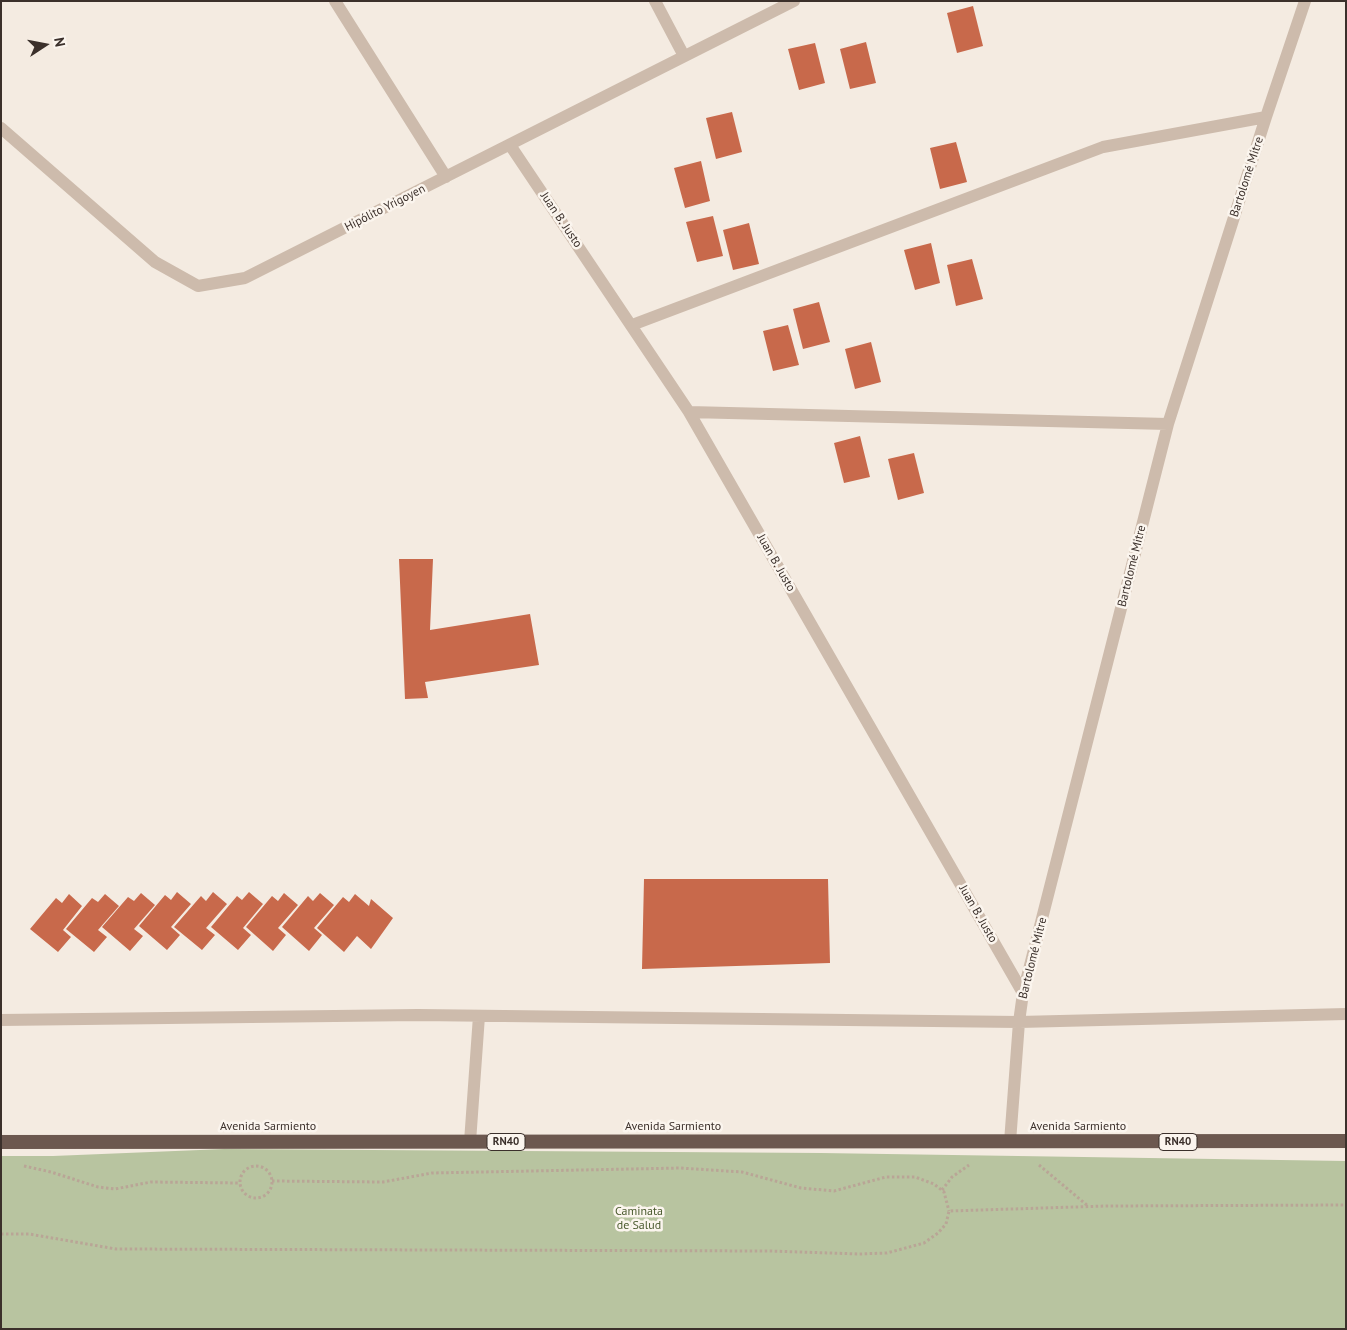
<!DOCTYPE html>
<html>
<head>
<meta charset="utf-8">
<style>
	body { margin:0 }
	#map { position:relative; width:1347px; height:1330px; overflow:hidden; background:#f4ebe1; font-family:"PT Sans",sans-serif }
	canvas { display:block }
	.frame { position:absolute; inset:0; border:2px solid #3b302b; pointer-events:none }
	.north { position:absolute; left:20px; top:20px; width:50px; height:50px; -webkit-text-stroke:4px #fbf5ee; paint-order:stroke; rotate:79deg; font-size:14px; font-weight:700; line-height:20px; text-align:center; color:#3b302b }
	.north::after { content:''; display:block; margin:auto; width:18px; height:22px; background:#3b302b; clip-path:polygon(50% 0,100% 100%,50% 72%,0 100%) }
</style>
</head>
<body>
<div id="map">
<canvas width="1347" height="1330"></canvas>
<div class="frame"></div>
<div class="north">N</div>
</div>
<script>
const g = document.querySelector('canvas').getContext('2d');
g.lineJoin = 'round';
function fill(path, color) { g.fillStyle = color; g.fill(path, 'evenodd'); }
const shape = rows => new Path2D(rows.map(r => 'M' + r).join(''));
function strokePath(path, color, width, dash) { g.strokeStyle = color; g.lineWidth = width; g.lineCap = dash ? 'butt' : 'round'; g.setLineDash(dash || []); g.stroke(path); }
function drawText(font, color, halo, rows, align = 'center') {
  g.font = font + ' "PT Sans",sans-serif'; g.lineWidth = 5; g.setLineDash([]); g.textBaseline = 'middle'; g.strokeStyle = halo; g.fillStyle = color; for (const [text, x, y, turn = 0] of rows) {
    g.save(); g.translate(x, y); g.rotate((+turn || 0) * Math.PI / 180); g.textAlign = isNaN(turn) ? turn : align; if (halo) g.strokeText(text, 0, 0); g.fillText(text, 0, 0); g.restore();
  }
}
fill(shape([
	[224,1149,821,1153,1346,1161,1346,1329,1,1329,1,1156,53,1156]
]), '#b8c4a0');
fill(shape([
	[973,6,983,46,957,53,947,13],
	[866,42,876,83,850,89,840,49],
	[815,43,825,83,799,90,788,49],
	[732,112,742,152,716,159,706,118],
	[956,142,967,182,940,189,930,148],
	[701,161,710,201,685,208,674,168],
	[713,216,723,256,697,262,686,222],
	[749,223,759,264,733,270,723,230],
	[931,243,940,283,915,290,904,250],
	[972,259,983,299,956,306,947,265],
	[819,302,830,342,803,349,793,309],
	[788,325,799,365,773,371,763,331],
	[871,342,881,382,855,389,845,349],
	[860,436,870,477,844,483,834,443],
	[914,453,924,493,898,500,888,459],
	[399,559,433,559,430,630,530,614,539,665,425,682,428,698,405,699],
	[644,879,828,879,830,963,642,969],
	[177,892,191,904,171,927,180,935,167,950,139,926,165,895,171,900],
	[213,892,227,904,206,928,215,935,202,950,174,927,201,896,206,901],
	[249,892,263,904,243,928,251,935,238,950,211,927,237,896,242,900],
	[141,893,155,905,134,929,143,936,130,951,102,927,128,897,134,901],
	[284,893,298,905,278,928,286,935,273,951,246,927,272,896,278,901],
	[320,893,334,905,314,928,322,935,309,951,282,927,308,896,313,901],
	[69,894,82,906,63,930,71,937,58,952,30,929,56,898,62,903],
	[105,894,119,906,98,930,107,937,94,952,66,929,92,898,98,902],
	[355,894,369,906,371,899,393,918,371,949,357,936,344,952,317,928,343,897,349,902]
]), '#c8694b');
strokePath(shape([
	[1039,1165,1088,1206],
	'240 1182a16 16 0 1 1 32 0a16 16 0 1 1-32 0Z',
	[24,1166,51,1172,98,1187,115,1189,151,1182,240,1183],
	[272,1181,383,1182,432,1173,680,1168,742,1172,801,1188,834,1191,886,1177,915,1177,934,1184,944,1192,949,1211],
	[942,1190,952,1177,969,1165],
	[1,1234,29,1234,116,1249,770,1251,859,1254,887,1253,924,1243,938,1233,946,1224,949,1211,1106,1206,1346,1205]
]), '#b9a596', 3, [2.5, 2.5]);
strokePath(shape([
	[335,1,446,177],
	[655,1,684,56],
	[1,128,155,262,198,286,245,278,794,1],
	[510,145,689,412,1023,993],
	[632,325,1103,147,1266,117],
	[689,412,1168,424],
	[1,1020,418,1015,1019,1022,1346,1014],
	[470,1142,479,1016],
	[1010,1142,1019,1022,1023,993,1168,424,1266,117,1305,1]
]), '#cdbbac', 12);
strokePath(shape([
	[1,1142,1346,1141]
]), '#6c584f', 14);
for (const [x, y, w] of [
	[506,1142,38],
	[1178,1142,38]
]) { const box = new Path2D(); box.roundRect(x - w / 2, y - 8.5, w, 17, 4); g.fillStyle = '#fbf5ee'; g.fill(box); strokePath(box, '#3b302b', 1); }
drawText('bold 11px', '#3b302b', null, [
	["RN40",506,1142],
	["RN40",1178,1142]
]);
drawText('12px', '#3b302b', '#fbf5ee', [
	["Bartolomé Mitre",1247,177,-72],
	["Hipólito Yrigoyen",385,208,-27],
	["Juan B. Justo",561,220,56],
	["Juan B. Justo",776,563,60],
	["Bartolomé Mitre",1132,566,-76],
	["Juan B. Justo",978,914,60],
	["Bartolomé Mitre",1033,958,-76],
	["Avenida Sarmiento",268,1127],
	["Avenida Sarmiento",673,1127],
	["Avenida Sarmiento",1078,1127]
]);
drawText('12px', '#4a5a2e', '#fbf5ee', [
	["Caminata",639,1212],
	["de Salud",639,1226]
]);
</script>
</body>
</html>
